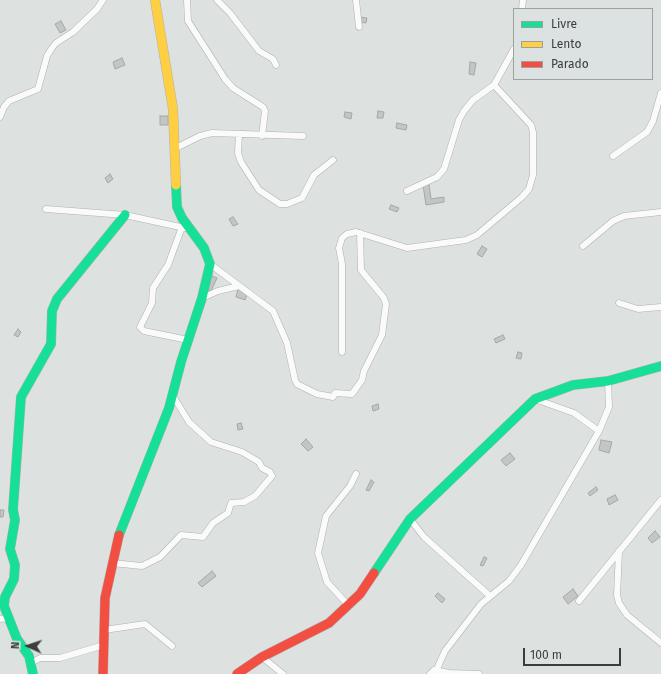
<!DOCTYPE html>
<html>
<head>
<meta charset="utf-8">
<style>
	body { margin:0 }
	#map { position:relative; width:661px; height:674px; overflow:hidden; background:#dde1e0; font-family:"Fira Sans",sans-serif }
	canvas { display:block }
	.legend { position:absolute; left:513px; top:8px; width:140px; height:72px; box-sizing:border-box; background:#dce2e1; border:1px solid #9ca09f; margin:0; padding:5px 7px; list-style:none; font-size:12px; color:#3b3e3d }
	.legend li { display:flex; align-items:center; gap:8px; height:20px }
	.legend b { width:20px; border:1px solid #9ca09f }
	.north { position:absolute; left:8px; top:626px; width:40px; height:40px; -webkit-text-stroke:3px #dce2e1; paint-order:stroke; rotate:273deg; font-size:11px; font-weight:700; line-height:16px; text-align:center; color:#3b3e3d }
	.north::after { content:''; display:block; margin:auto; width:14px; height:18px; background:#3b3e3d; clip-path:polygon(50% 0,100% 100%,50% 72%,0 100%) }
	.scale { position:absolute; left:523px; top:648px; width:98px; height:18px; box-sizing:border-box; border:2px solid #3b3e3d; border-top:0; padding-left:5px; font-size:12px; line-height:14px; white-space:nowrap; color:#3b3e3d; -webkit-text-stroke:3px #dce2e1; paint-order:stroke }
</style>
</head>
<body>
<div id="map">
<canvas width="661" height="674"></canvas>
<ul class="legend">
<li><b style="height:5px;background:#16e098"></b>Livre</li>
<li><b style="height:5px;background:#ffcf43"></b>Lento</li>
<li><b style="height:5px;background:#f24e42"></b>Parado</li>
</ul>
<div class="north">N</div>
<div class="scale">100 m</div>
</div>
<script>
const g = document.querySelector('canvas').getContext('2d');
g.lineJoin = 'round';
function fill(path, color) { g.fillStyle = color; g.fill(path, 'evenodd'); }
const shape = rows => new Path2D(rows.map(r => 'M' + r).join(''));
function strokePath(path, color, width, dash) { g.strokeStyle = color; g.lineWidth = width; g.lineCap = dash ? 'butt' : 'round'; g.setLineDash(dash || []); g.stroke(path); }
const building = shape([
	[359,17,367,18,366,23,358,22,359,17],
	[61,21,66,30,60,33,55,24,61,21],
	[122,58,125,65,115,69,113,62,122,58],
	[470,62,476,63,474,75,469,74,470,62],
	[378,111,384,112,383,118,377,118,378,111],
	[345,112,352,113,351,119,344,117,345,112],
	[160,116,168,116,168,125,160,125,160,116],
	[397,123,407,125,406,130,396,128,397,123],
	[110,174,113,179,108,183,105,178,110,174],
	[429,184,431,199,444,197,444,202,426,205,423,185,429,184],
	[391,205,399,208,397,212,389,209,391,205],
	[233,217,238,224,233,226,229,219,233,217],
	[482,246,487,249,482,257,477,254,482,246],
	[212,276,217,278,211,291,206,289,212,276],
	[238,289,248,291,245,300,236,297,238,289],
	[18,329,21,332,18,337,14,335,18,329],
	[503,335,505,339,496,343,494,339,503,335],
	[518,352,522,353,521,359,516,358,518,352],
	[378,404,379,409,373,411,372,406,378,404],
	[241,423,243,429,238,430,237,424,241,423],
	[306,439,313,447,308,451,301,444,306,439],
	[601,440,612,442,609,453,599,450,601,440],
	[510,453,515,459,506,466,501,460,510,453],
	[371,480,374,482,369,491,366,490,371,480],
	[596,487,598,490,590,496,588,493,596,487],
	[615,495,618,500,609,505,607,499,615,495],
	[0,510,4,510,3,517,0,517,0,510],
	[655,531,660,537,652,543,648,538,655,531],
	[484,557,487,558,483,566,480,565,484,557],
	[212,571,216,576,202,587,198,583,212,571],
	[573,589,578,596,568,604,563,597,573,589],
	[438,593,445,599,442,603,435,596,438,593]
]);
fill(building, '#c3c6c5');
strokePath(building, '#a5a8a8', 1);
const street = shape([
	[187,0,188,21,225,79,233,88,263,107,265,111,262,136],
	[217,0,230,13,259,51,273,59,276,65],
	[356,0,359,27],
	[522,9,523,0],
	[0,117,4,107,9,101,38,89,47,56,52,48,56,43,73,32,97,9,103,0],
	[239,134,238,153,241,162,259,190,280,204,287,204,302,198,314,175,333,160],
	[174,149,200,136,212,133,303,136],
	[613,156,647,132,653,121,661,93],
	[407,191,437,177,444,169,459,120,464,111,473,100,494,85,514,49],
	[46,209,125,215,185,228],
	[182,227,168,265,153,288,152,303,140,327,144,331,188,340],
	[583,246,613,221,624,216,661,212],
	[210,264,273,311,287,343,295,380,297,384,317,394,333,397,335,393,352,394,362,380,364,371,382,335,386,304,384,298,361,270,360,233],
	[202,298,218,291,239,286],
	[619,303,638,309,661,307],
	[342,352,342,264,339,248,342,238,347,234,356,232,407,248,466,240,477,235,522,197,529,189,533,175,533,132,531,125,494,85],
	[535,399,574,413,599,431],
	[410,519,424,537,490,596],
	[619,551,617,595,619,603,627,615,661,643],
	[112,563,142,566,160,557,181,535,203,537,213,523,228,513,231,503,244,502,255,496,272,476,270,472,262,468,259,462,242,452,211,442,189,422,173,396],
	[579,601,661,500],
	[349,606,327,582,318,553,326,516,350,486,356,474],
	[0,619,8,618],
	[104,630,145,624,172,646],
	[262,657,283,674],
	[31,663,40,658,60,658,104,645],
	[436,671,445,651,481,604,509,581,521,565,599,431,609,407,608,381],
	[430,674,434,670,449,673,479,674]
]);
const fast = shape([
	[119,535,169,408,181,362,202,298,210,264,204,248,182,218,177,207,176,185],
	[374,573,410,519,535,399,573,385,608,381,661,366],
	[33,674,29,656,17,639,4,606,5,597,14,579,15,565,10,549,15,520,13,510,21,397,51,344,52,311,57,299,125,215]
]);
const slow = shape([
	[155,0,173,109,176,185]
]);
const jam = shape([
	[103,674,105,598,119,535],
	[237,674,262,657,329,623,360,594,374,573]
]);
strokePath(street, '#aeb1b1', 7);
strokePath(fast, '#aeb1b1', 10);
strokePath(slow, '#aeb1b1', 10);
strokePath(jam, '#aeb1b1', 10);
strokePath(street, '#fafafa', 6);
strokePath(fast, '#16e098', 9);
strokePath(slow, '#ffcf43', 9);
strokePath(jam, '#f24e42', 9);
</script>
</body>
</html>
